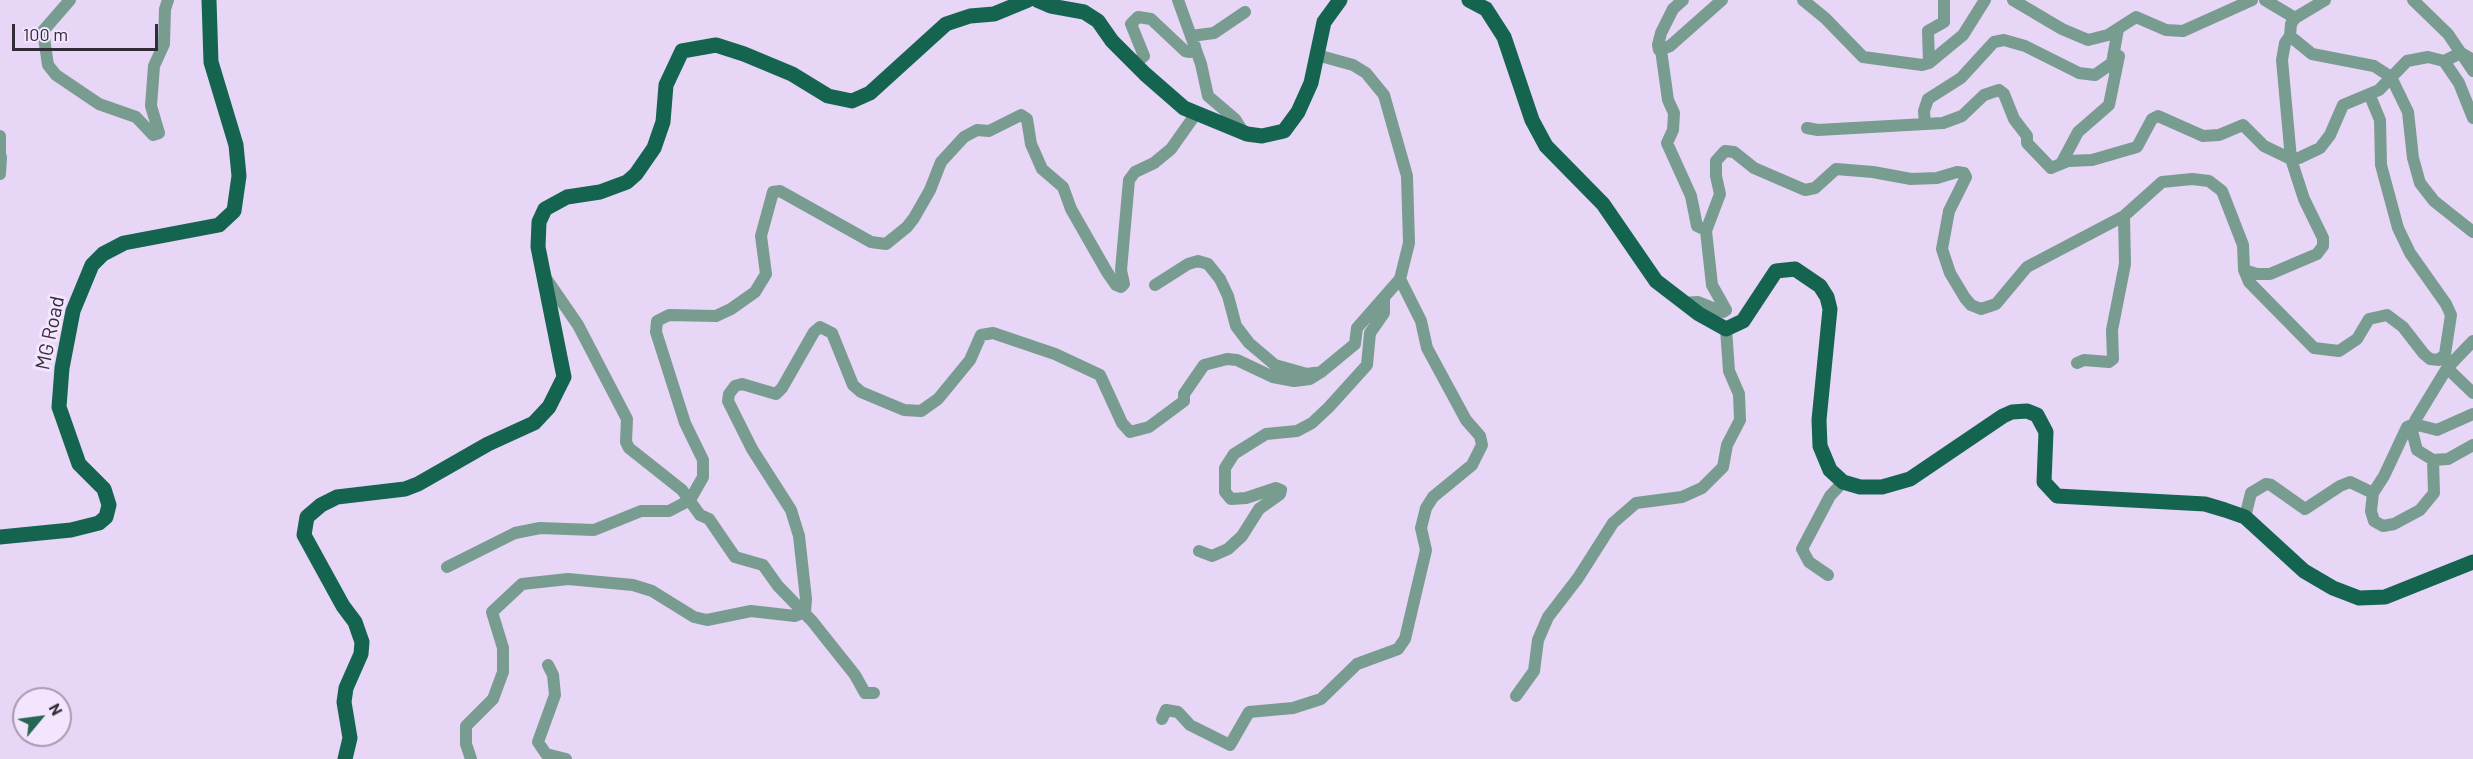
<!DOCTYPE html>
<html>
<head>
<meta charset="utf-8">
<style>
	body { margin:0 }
	#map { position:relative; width:2473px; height:759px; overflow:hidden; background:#e7d6f6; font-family:Barlow,sans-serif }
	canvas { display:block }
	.north { position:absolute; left:12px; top:687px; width:60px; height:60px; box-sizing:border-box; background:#f3e5fe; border:2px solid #a69baf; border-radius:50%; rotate:61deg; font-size:16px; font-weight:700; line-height:24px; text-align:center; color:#322c38 }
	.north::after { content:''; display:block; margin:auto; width:21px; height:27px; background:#266653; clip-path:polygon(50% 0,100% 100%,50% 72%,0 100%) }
	.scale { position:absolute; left:12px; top:24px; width:146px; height:27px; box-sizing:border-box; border:3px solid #322c38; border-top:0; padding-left:8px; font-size:18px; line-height:21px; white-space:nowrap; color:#322c38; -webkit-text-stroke:4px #f3e5fe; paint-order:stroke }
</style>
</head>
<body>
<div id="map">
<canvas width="2473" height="759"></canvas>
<div class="north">N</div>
<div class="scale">100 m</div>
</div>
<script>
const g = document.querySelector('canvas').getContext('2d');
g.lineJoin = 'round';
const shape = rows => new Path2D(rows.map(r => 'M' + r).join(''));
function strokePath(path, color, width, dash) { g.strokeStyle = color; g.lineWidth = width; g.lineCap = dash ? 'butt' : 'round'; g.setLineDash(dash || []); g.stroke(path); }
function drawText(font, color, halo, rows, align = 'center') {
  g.font = font + ' Barlow,sans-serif'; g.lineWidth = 6; g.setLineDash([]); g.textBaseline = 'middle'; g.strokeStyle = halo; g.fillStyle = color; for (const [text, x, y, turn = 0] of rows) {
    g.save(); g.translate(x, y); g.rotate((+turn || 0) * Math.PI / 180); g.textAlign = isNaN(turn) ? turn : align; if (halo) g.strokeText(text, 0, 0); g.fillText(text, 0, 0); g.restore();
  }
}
strokePath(shape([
	[70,0,43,31,48,65,56,75,99,104,136,117,153,135,159,133,151,106,154,66,164,44,165,9,168,0],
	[1178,0,1201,64,1208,96,1235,119,1243,132],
	[1683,0,1673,9,1661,33,1658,45,1659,50,1670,46,1722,0],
	[1803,0,1825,18,1863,57,1922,65,1929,63,1963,35,1985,0],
	[2013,0,2062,29,2088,40,2108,35,2136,17,2166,30,2183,31,2252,0],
	[2265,0,2295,18],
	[2325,0,2295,18,2291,24,2290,36,2312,54,2374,66,2391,77,2408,112,2413,158,2420,183,2434,201,2473,232],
	[2413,0,2448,34,2473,71],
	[1191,36,1214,33,1245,12],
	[1661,50,1668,100,1674,113,1673,130,1667,143,1691,196,1697,226,1706,230],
	[2444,61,2459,83,2473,118],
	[1136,63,1144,56,1131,24,1138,17,1151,19,1185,51,1190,52,1195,46],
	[1929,63,1928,31,1944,22,1944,0],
	[1925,124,1924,111,1928,99,1961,78,1994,42,2004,40,2025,46,2079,73,2095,75,2112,63,2118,29],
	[1807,128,1818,130,1943,123,1962,116,1984,95,1999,90,2004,94,2014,119,2027,136,2027,143,2051,168,2068,161,2092,160,2137,147,2152,119,2158,116,2203,136,2219,135,2243,125,2264,146,2291,159,2299,158,2320,148,2330,135,2343,105,2379,90,2407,61,2428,57,2444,61,2461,53,2473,60],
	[0,136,0,157],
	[2061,164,2078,132,2109,105,2119,56],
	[0,174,1,157],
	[2244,270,2257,274,2270,274,2317,254,2323,246,2323,238,2304,199,2291,159,2282,60,2285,43,2290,36],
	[545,277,578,325,627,419,626,442,629,448,682,490,700,515,709,519,735,557,763,565,778,586,812,621,855,675,865,693,874,693],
	[1155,285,1188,264,1198,261,1208,264,1220,279,1228,296,1236,326,1249,343,1275,365,1307,374,1321,372,1355,344,1357,328,1400,279],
	[1683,303,1698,302,1723,312,1726,310,1712,285,1706,231,1720,194,1716,176,1716,161,1725,151,1734,152,1754,168,1805,190,1815,188,1836,169,1873,172,1911,179,1937,178,1957,172,1964,173,1966,177,1949,211,1942,249,1950,273,1965,298,1971,305,1981,309,1996,304,2027,267,2124,216,2162,182,2192,179,2209,181,2222,191,2243,245,2244,270,2249,282,2314,348,2339,351,2357,339,2369,319,2387,315,2403,327,2424,354,2430,359,2439,360,2445,354,2451,315,2446,304,2410,253,2398,228,2381,165,2380,120,2370,96],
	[2473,341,2447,368,2416,419,2412,431,2417,450,2433,460,2448,459,2473,445],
	[2077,363,2084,360,2109,362,2113,359,2112,330,2125,264,2124,216],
	[2447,368,2473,393],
	[2373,493,2384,476,2407,427,2414,424,2437,430,2473,414],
	[2245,517,2251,493,2266,484,2271,485,2305,509,2340,486,2350,482,2373,493,2371,511,2374,521,2383,526,2394,524,2420,510,2434,493,2433,460],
	[1199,551,1212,556,1228,549,1242,536,1259,509,1280,494,1281,490,1276,488,1246,498,1231,499,1225,492,1225,468,1234,454,1266,434,1297,431,1312,423,1329,407,1367,365,1370,333,1384,313,1384,298],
	[447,567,515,533,540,528,594,530,641,511,669,511,690,500,703,477,703,460,685,423,656,332,657,321,669,315,716,316,731,309,755,292,766,274,761,236,773,192,780,191,871,242,886,244,907,227,914,218,930,190,941,162,964,137,977,130,989,131,1021,115,1027,119,1031,144,1042,169,1063,187,1071,209,1107,272,1116,285,1121,287,1124,284,1121,270,1129,180,1135,172,1154,163,1171,149,1195,115],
	[1828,575,1809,562,1802,549,1830,496,1843,482],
	[548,665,553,675,555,695,538,742,546,754,566,759],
	[1516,696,1534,671,1538,640,1548,617,1578,578,1613,523,1636,503,1682,497,1702,488,1723,467,1727,445,1740,420,1739,394,1729,371,1726,329],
	[1162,719,1166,710,1178,712,1190,725,1230,745,1249,712,1293,708,1321,699,1357,664,1398,649,1405,639,1426,550,1421,528,1426,508,1433,497,1472,465,1482,445,1480,436,1466,420,1427,348,1421,321,1400,279,1409,243,1407,176,1384,95,1366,73,1353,65,1317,55],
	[471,759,466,744,466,726,493,699,503,672,503,648,492,612,522,584,568,579,633,585,652,591,694,617,707,620,751,611,795,616,805,612,806,599,799,536,791,510,752,449,728,401,729,394,735,386,742,384,776,394,782,388,814,332,820,327,832,333,853,385,861,392,904,410,921,411,938,399,970,360,981,335,993,333,1055,354,1100,375,1122,423,1130,432,1149,427,1184,401,1184,394,1204,365,1227,359,1237,360,1273,377,1294,381,1310,379,1321,372]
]), '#799c90', 12);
strokePath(shape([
	[1037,0,1051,6,1084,12,1098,21,1112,41,1145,74,1184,108,1247,134,1262,136,1284,131,1298,112,1311,83,1324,22,1340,0],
	[1469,0,1486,9,1504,37,1532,120,1546,146,1603,204,1656,281,1699,314,1726,329,1743,321,1776,271,1795,269,1820,286,1827,297,1830,309,1819,420,1820,446,1830,470,1843,482,1860,487,1882,487,1910,479,2003,416,2012,412,2027,411,2037,415,2046,432,2044,482,2057,496,2205,504,2225,510,2245,517,2304,571,2333,588,2359,598,2385,597,2473,562],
	[0,537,71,530,99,523,106,517,109,505,104,489,79,464,59,407,62,368,73,311,92,265,103,254,124,243,219,225,234,211,239,176,236,145,211,62,209,0],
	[345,759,350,738,344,702,346,688,361,654,362,642,355,622,343,606,304,535,307,517,321,505,337,497,405,489,418,484,488,444,534,423,549,407,564,377,538,247,539,222,545,209,567,197,600,192,627,182,636,174,654,148,663,122,666,85,682,51,716,45,744,54,792,74,828,96,852,101,870,93,946,24,970,16,994,14,1028,0]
]), '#156450', 15);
drawText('20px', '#322c38', '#f3e5fe', [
	["MG Road",50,333,-78]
]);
</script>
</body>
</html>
